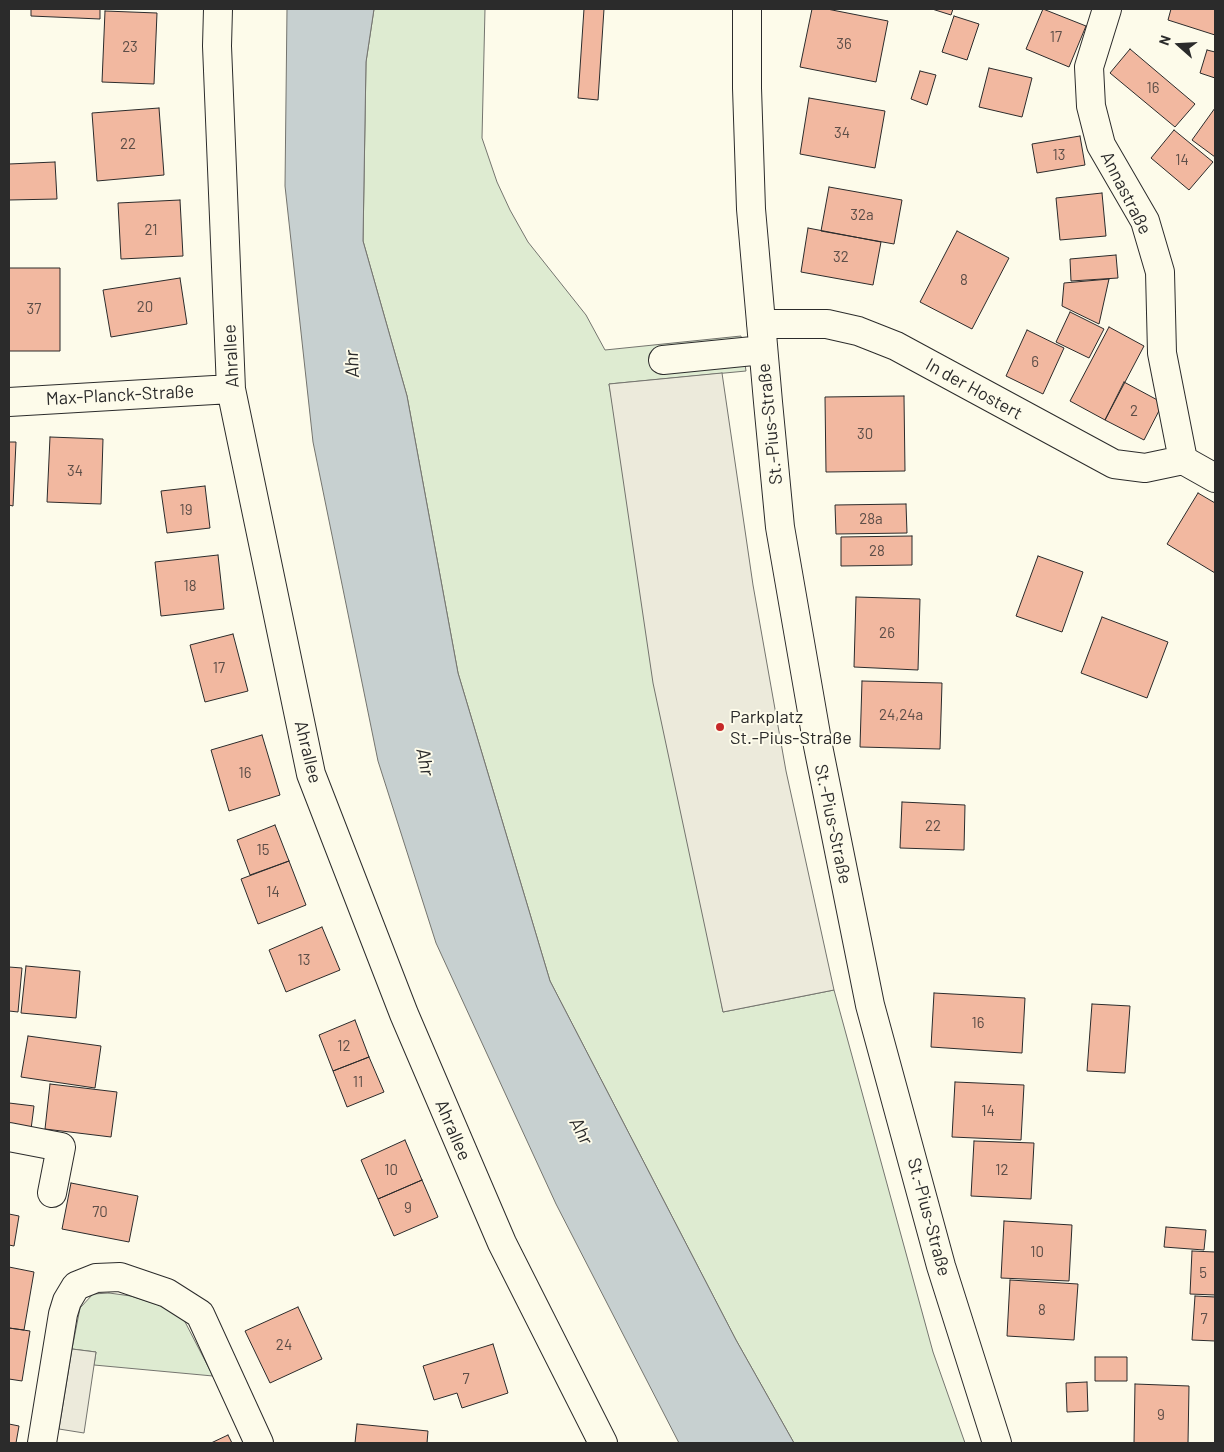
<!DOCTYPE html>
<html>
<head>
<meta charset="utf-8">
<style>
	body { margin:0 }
	#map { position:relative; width:1224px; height:1452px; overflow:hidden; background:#fdfbea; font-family:Barlow,sans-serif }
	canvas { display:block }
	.frame { position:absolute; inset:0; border:10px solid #2b2b2b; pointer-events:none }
	.north { position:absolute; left:1154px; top:20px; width:50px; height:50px; -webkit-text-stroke:4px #fdfbea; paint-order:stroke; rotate:289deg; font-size:14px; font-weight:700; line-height:20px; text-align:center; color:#2b2b2b }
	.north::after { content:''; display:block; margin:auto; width:18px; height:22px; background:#2b2b2b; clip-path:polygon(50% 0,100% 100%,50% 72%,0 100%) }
</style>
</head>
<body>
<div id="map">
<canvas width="1224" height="1452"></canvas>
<div class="frame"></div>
<div class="north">N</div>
</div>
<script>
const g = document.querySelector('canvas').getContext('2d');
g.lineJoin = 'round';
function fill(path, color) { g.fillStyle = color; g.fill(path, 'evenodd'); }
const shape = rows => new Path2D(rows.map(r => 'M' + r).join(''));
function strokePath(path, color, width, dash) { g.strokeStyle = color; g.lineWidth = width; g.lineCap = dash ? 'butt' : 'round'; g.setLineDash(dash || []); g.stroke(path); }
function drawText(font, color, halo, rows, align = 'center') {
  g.font = font + ' Barlow,sans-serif'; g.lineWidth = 4; g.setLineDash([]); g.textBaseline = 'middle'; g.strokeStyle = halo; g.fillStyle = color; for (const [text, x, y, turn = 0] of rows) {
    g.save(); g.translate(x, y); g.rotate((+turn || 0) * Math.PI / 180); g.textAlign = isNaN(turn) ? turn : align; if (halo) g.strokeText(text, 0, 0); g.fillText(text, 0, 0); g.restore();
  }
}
const green = shape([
	[374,9,485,9,482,138,497,182,510,210,528,242,586,315,605,350,741,336,746,371,609,384,723,1012,834,990,933,1352,965,1443,794,1443,736,1340,550,981,458,673,407,396,363,241,366,62,374,9],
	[109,1293,131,1296,159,1305,183,1318,213,1376,94,1365,96,1352,72,1349,80,1308,93,1294,109,1293]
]);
fill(green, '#deebd1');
strokePath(green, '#74746e', 1);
const parking = shape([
	[722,373,753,585,786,771,834,990,723,1012,653,683,609,384,722,373],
	[72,1349,96,1352,84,1433,59,1429,72,1349]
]);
fill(parking, '#eceadb');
strokePath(parking, '#74746e', 1);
const water = shape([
	[287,9,374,9,366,62,363,241,407,396,458,673,550,981,736,1340,794,1443,679,1443,556,1204,436,943,378,761,313,442,285,186,287,9]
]);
fill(water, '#c7d0d0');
strokePath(water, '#74746e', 1);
const building = shape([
	[31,9,100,9,100,19,31,16,31,9],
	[584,9,604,9,598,100,578,98,584,9],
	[812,9,827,9,888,21,876,82,800,67,812,9],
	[932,9,953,9,951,15,932,9],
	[1043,9,1086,26,1069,67,1026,49,1043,9],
	[1171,9,1215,9,1215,35,1168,20,1171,9],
	[105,11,157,13,154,84,102,82,105,11],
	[954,16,979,24,967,60,942,52,954,16],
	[1130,49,1195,104,1175,127,1110,73,1130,49],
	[1207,50,1215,52,1215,78,1200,73,1207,50],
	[989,68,1032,78,1022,117,979,107,989,68],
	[920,71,936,75,927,105,911,99,920,71],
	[809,98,885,111,875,168,800,154,809,98],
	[159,108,164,175,97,181,92,113,159,108],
	[1215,108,1215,157,1192,140,1215,108],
	[1174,130,1213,162,1189,190,1151,158,1174,130],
	[1080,136,1085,165,1037,173,1032,144,1080,136],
	[55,162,57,199,9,200,9,164,55,162],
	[829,187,902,200,894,244,821,231,829,187],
	[1102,193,1106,236,1060,240,1056,198,1102,193],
	[180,200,183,256,121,259,118,203,180,200],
	[808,228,881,242,873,285,801,272,808,228],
	[957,231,1009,258,972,329,920,302,957,231],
	[1116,255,1118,278,1071,281,1070,259,1116,255],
	[9,268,60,268,60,351,9,351,9,268],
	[180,278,187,324,111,337,103,290,180,278],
	[1109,279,1099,324,1062,306,1064,283,1109,279],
	[1070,312,1104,329,1089,358,1056,342,1070,312],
	[1109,327,1144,346,1105,420,1070,401,1109,327],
	[1027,330,1064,348,1043,394,1006,376,1027,330],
	[1124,382,1163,403,1144,440,1105,420,1124,382],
	[904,396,905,471,826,472,825,397,904,396],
	[50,437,103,439,101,504,47,502,50,437],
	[9,442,16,442,13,506,9,505,9,442],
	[205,486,210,528,167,533,161,491,205,486],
	[1198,493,1215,503,1215,573,1167,544,1198,493],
	[906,504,907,533,836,534,835,505,906,504],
	[912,536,912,565,841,566,841,537,912,536],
	[218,555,224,609,161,616,155,562,218,555],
	[1038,556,1083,572,1062,632,1016,616,1038,556],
	[856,597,920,599,918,670,854,667,856,597],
	[1102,617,1168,642,1147,698,1081,673,1102,617],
	[233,634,248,691,205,702,190,645,233,634],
	[862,681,942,683,940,749,860,747,862,681],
	[262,735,280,795,229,811,211,750,262,735],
	[902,802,965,805,964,850,900,848,902,802],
	[275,825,289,861,250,875,237,840,275,825],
	[289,861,306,905,258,924,241,879,289,861],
	[322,927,340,970,286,992,269,950,322,927],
	[26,966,80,971,76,1018,21,1013,26,966],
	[9,967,22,968,18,1012,9,1011,9,967],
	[934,993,1025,998,1022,1053,931,1047,934,993],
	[1092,1004,1130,1006,1125,1073,1087,1071,1092,1004],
	[355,1020,369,1057,333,1071,319,1035,355,1020],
	[28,1036,101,1046,95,1088,21,1077,28,1036],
	[369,1057,384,1092,347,1107,333,1071,369,1057],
	[955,1082,1024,1085,1021,1140,952,1137,955,1082],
	[50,1084,117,1092,111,1137,45,1129,50,1084],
	[9,1103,34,1106,30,1137,9,1134,9,1103],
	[405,1140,422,1180,378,1199,361,1160,405,1140],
	[974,1141,1034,1143,1031,1199,971,1196,974,1141],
	[422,1180,438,1217,394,1236,378,1199,422,1180],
	[71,1183,138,1196,129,1242,62,1229,71,1183],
	[9,1214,19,1216,14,1246,9,1245,9,1214],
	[1004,1221,1072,1225,1069,1281,1001,1278,1004,1221],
	[1166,1227,1206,1230,1204,1250,1164,1247,1166,1227],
	[1192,1251,1215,1252,1215,1295,1190,1294,1192,1251],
	[9,1267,34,1272,24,1330,9,1328,9,1267],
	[1010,1280,1078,1284,1074,1340,1007,1336,1010,1280],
	[1195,1296,1215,1297,1215,1341,1192,1340,1195,1296],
	[298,1307,322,1359,270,1383,245,1331,298,1307],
	[9,1328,30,1331,22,1381,9,1379,9,1328],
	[493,1344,508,1393,462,1408,457,1393,434,1400,423,1366,493,1344],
	[1095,1357,1127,1357,1127,1381,1095,1381,1095,1357],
	[1087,1382,1088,1411,1067,1412,1066,1383,1087,1382],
	[1135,1384,1189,1386,1188,1443,1134,1443,1135,1384],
	[9,1424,19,1426,16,1443,9,1443,9,1424],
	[357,1424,428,1431,427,1443,355,1443,357,1424],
	[228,1435,232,1443,211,1443,228,1435]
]);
fill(building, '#f2b8a0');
strokePath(building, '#2b2b2b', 1);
const minor = shape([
	[218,9,217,46,231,389,311,774,404,1014,502,1243,603,1443],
	[747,9,747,88,751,209,768,402,780,527,818,746,870,1005,941,1266,997,1443],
	[1107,9,1089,67,1091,106,1101,145,1145,221,1160,272,1162,353,1183,460,1215,478],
	[761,324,827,324,858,331,896,346,1114,464,1145,468,1183,460],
	[663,360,763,350],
	[9,402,231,389],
	[9,1137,61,1147,52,1193],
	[42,1443,63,1314,67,1301,76,1286,96,1278,120,1277,167,1293,200,1314,259,1443]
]);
strokePath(minor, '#2b2b2b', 30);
strokePath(minor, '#fdfbea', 28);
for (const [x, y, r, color] of [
	[720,727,5,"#c62828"]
]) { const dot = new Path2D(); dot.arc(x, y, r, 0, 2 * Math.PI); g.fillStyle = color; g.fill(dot); strokePath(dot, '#fdfbea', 2); }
drawText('15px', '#5d4e48', null, [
	["17",1056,37],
	["36",844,44],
	["23",130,47],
	["16",1153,88],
	["34",842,133],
	["22",128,144],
	["13",1059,155],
	["14",1182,160],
	["32a",862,215],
	["21",151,230],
	["32",841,257],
	["8",964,280],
	["20",145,307],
	["37",34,309],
	["6",1035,362],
	["2",1134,411],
	["30",865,434],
	["34",75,471],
	["19",186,510],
	["28a",871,519],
	["28",877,551],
	["18",190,586],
	["26",887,633],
	["17",219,668],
	["24,24a",901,715],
	["16",245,773],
	["22",933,826],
	["15",263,850],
	["14",273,892],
	["13",304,960],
	["16",978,1023],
	["12",344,1046],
	["11",358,1082],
	["14",988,1111],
	["10",391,1170],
	["12",1002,1170],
	["9",408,1208],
	["70",100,1212],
	["10",1037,1252],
	["5",1203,1273],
	["8",1042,1310],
	["7",1204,1319],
	["24",284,1345],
	["7",466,1379],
	["9",1161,1415]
]);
drawText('18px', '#2b2b2b', '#fdfbea', [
	["Annastraße",1126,193,63],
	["Ahrallee",231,356,-93],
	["In der Hostert",974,389,29],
	["Max-Planck-Straße",120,395,-3],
	["St.-Pius-Straße",770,424,-96],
	["Ahrallee",308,752,76],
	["St.-Pius-Straße",833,824,78],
	["Ahrallee",453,1130,67],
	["St.-Pius-Straße",929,1217,75]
]);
drawText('18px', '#2b2b2b', '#fdfbea', [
	["Parkplatz",730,717],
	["St.-Pius-Straße",730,738]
], 'left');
drawText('italic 19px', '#2b2b2b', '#fdfbea', [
	["Ahr",352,364,-93],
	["Ahr",425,762,79],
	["Ahr",581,1131,62]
]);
</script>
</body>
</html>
